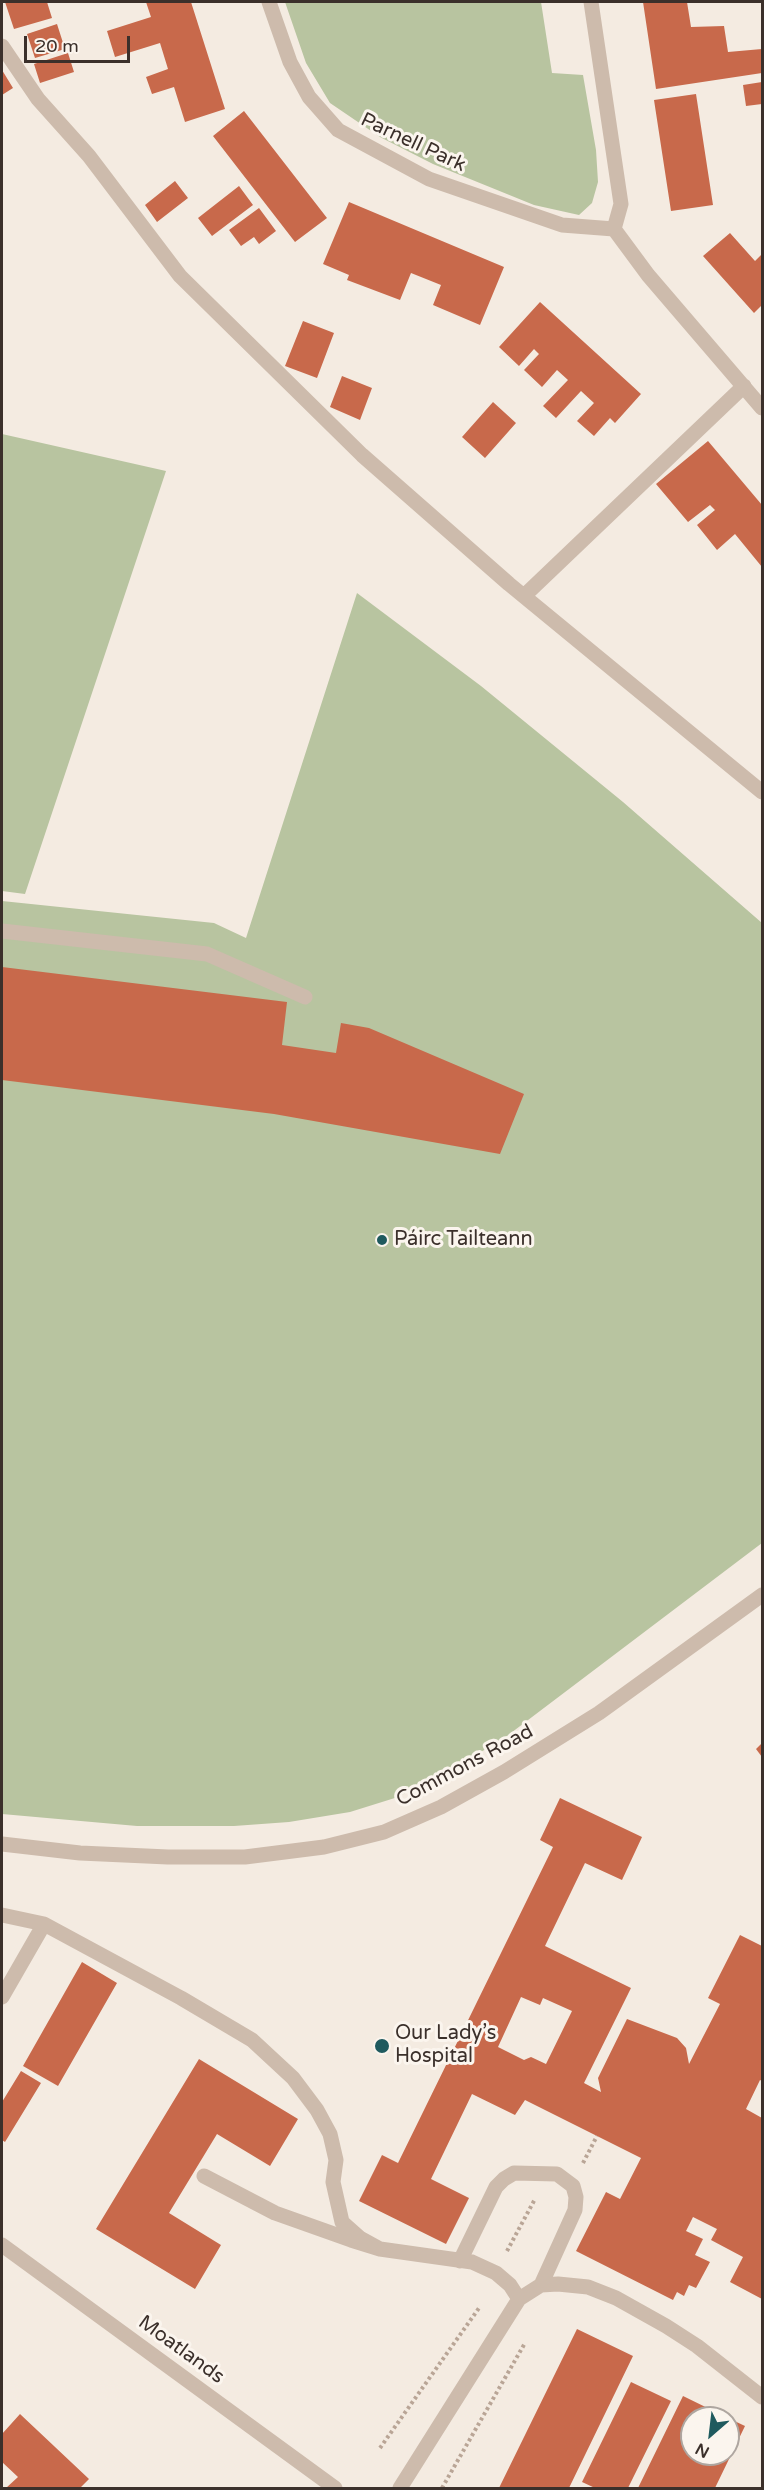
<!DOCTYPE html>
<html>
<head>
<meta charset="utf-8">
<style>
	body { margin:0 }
	#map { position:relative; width:764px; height:2490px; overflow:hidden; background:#f4ebe1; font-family:"Varela Round",sans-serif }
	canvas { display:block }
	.frame { position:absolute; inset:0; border:3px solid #3b302b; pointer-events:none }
	.north { position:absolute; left:680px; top:2406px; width:60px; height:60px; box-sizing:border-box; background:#fbf5ee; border:2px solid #aea6a0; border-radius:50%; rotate:208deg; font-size:16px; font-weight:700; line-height:24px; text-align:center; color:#3b302b }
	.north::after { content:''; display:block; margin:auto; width:21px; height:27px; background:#1f5a5e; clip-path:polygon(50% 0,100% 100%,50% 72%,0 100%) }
	.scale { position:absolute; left:24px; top:36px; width:106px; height:27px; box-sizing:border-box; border:3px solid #3b302b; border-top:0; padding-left:8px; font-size:18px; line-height:21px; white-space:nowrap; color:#3b302b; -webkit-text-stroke:4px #fbf5ee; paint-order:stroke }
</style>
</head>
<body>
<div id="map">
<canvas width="764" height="2490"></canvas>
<div class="frame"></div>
<div class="north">N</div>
<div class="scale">20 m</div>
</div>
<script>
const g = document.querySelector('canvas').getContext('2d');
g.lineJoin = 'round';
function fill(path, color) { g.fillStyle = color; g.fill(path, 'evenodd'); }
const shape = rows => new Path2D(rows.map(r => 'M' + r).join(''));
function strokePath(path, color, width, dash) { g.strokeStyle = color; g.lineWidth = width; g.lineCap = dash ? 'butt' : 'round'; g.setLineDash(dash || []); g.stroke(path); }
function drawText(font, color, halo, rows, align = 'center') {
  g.font = font + ' "Varela Round",sans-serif'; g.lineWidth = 6; g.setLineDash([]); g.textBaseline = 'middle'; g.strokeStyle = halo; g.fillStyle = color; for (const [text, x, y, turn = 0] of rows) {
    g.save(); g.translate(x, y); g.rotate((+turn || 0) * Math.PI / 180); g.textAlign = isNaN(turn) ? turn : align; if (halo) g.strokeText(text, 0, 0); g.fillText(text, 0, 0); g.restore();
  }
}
fill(shape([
	[285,2,541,2,552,73,583,75,596,150,598,182,592,203,579,215,534,205,433,164,380,137,330,103,306,63],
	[2,434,166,471,25,894,2,891],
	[357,593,481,686,623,802,762,923,762,1543,499,1742,398,1797,350,1812,289,1822,234,1826,137,1826,2,1814,2,901,214,923,246,938]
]), '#b8c4a0');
fill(shape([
	[5,2,47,2,52,18,14,29],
	[146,2,191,2,225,109,185,122,174,87,152,94,146,77,168,69,160,43,115,57,107,31,151,17],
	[643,2,687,2,691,27,724,26,728,52,762,49,762,73,656,89],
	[57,24,65,49,35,58,27,34],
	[68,53,74,72,40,83,34,64],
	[2,70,13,88,2,95],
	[762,82,762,104,746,106,743,85],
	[696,94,713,205,671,211,654,100],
	[244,111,327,218,295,242,213,136],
	[175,181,188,198,157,222,145,205],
	[239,186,253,205,212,236,198,218],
	[349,202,504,267,480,325,433,305,441,285,411,273,400,300,347,280,349,275,323,264],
	[259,208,276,231,259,244,254,237,241,246,229,230],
	[730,233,755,261,762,254,762,305,754,313,703,256],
	[540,302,641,394,615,423,610,418,594,436,577,421,594,403,581,391,556,418,543,406,568,380,557,370,542,387,524,370,539,354,534,349,519,366,499,347],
	[303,321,334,333,317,378,285,366],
	[342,376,372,388,360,420,330,407],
	[493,402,516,423,485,458,462,437],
	[708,441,762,505,762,567,735,534,717,550,697,525,715,510,710,505,688,522,656,484],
	[2,967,287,1002,282,1045,336,1053,341,1023,369,1028,524,1094,500,1154,274,1114,2,1080],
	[762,1743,762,1757,756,1749],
	[560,1798,642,1837,622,1880,585,1863,545,1946,631,1988,584,2083,601,2092,598,2078,627,2019,677,2038,686,2048,689,2064,720,2004,708,1998,740,1935,762,1946,762,2081,760,2080,746,2109,762,2118,762,2299,730,2282,743,2257,711,2240,717,2229,693,2217,686,2231,703,2239,695,2255,710,2262,696,2288,689,2285,684,2296,677,2292,673,2300,576,2251,606,2192,620,2199,641,2158,525,2100,515,2115,472,2094,431,2179,469,2198,446,2244,359,2201,382,2155,398,2163,553,1847,540,1840],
	[521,1997,540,2005,543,1998,572,2011,546,2064,531,2057,524,2060,498,2047],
	[82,1962,117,1983,58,2086,23,2066],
	[199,2059,298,2119,270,2166,217,2134,169,2213,221,2245,195,2289,96,2229],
	[21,2071,41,2083,5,2142,2,2140,2,2102],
	[577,2329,633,2356,569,2488,499,2488],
	[631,2382,671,2401,628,2488,595,2488,582,2482],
	[683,2396,728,2418,692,2418,692,2454,728,2454,728,2418,745,2426,715,2488,638,2488],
	[20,2414,89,2479,80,2488,6,2488,18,2477,2,2462,2,2434]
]), '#c8694b');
strokePath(shape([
	[583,2163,597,2136],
	[507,2251,535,2199],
	[380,2448,479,2308],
	[442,2488,525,2343]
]), '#b9a596', 4, [3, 3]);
strokePath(shape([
	[269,2,290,62,309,97,338,130,429,179,562,225,614,229],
	[591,2,621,204,614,229],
	[2,46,38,99,89,156,180,276,362,455,509,584,762,792],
	[614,229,648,275,762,408],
	[524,596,744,386],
	[2,931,207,954,305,997],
	[2,1844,80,1853,168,1857,245,1857,324,1847,384,1832,441,1807,504,1772,599,1713,762,1595],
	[2,1915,44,1924],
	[2,1997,44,1924,181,1998,252,2040,293,2078,317,2110,330,2134,336,2160,333,2182,342,2222,360,2238,380,2249],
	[204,2176,275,2213,351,2240,380,2249,472,2262,496,2273,510,2285,519,2299,400,2488],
	[2,2245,335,2488],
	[460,2261,496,2187,504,2179,514,2173,557,2174,573,2186,576,2197,575,2210,541,2285],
	[519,2299,541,2285,558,2284,588,2287,616,2298,666,2326,697,2346,762,2397]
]), '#cdbbac', 15);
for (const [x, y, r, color] of [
	[382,1240,6,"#1f5a5e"],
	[382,2046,8,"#1f5a5e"]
]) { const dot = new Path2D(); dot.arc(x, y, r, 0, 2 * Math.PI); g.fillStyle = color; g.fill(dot); strokePath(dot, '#fbf5ee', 2); }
drawText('20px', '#3b302b', '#fbf5ee', [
	["Parnell Park",413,143,25],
	["Commons Road",465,1766,-28],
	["Moatlands",181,2350,36]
]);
drawText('20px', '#3b302b', '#fbf5ee', [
	["Páirc Tailteann",394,1240],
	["Our Lady’s",395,2034],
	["Hospital",395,2057]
], 'left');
</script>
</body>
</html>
